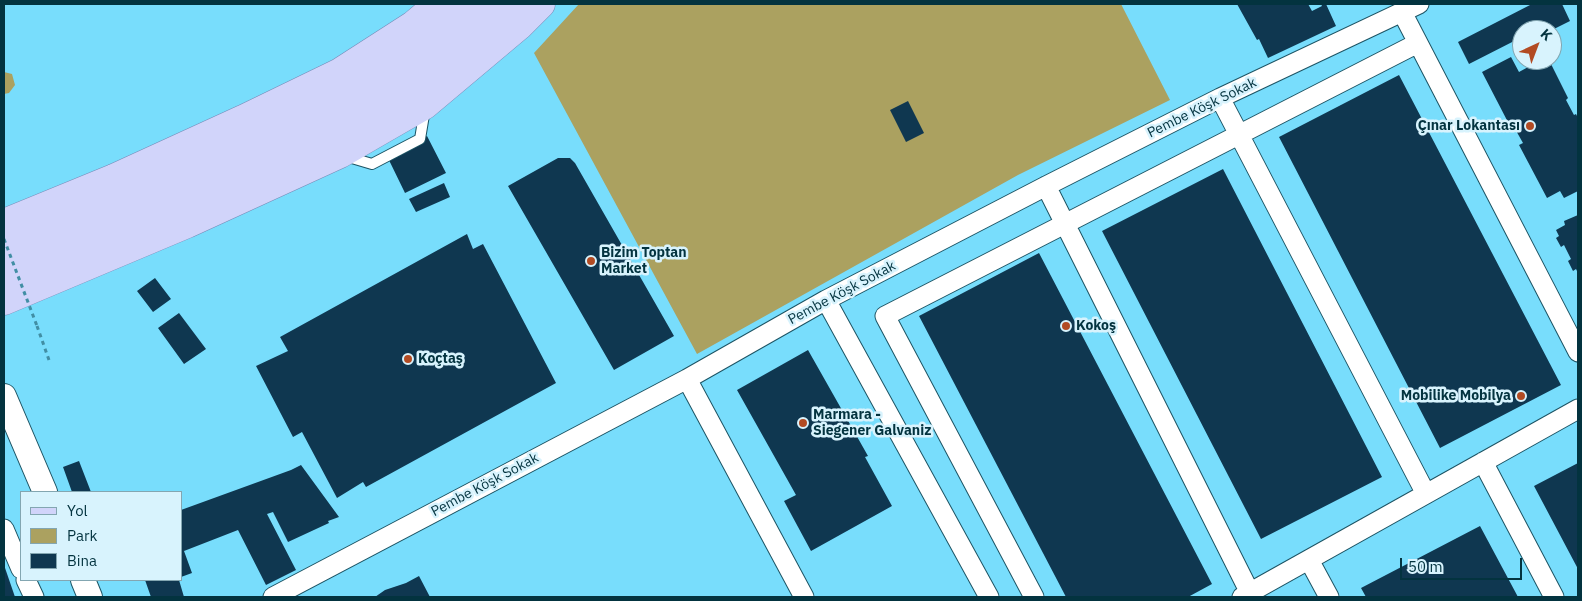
<!DOCTYPE html>
<html>
<head>
<meta charset="utf-8">
<style>
	body { margin:0 }
	#map { position:relative; width:1582px; height:601px; overflow:hidden; background:#78ddfc; font-family:"IBM Plex Sans",sans-serif }
	canvas { display:block }
	.frame { position:absolute; inset:0; border:5px solid #03333f; pointer-events:none }
	.legend { position:absolute; left:20px; top:491px; width:162px; height:90px; box-sizing:border-box; background:#d8f3fd; border:1px solid #83a6b1; margin:0; padding:6px 9px; list-style:none; font-size:15px; color:#03333f }
	.legend li { display:flex; align-items:center; gap:10px; height:25px }
	.legend b { width:25px; border:1px solid #83a6b1 }
	.north { position:absolute; left:1512px; top:20px; width:50px; height:50px; box-sizing:border-box; background:#d8f3fd; border:1px solid #83a6b1; border-radius:50%; rotate:43deg; font-size:14px; font-weight:700; line-height:20px; text-align:center; color:#03333f }
	.north::after { content:''; display:block; margin:auto; width:18px; height:22px; background:#b24b23; clip-path:polygon(50% 0,100% 100%,50% 72%,0 100%) }
	.scale { position:absolute; left:1400px; top:558px; width:122px; height:22px; box-sizing:border-box; border:2px solid #03333f; border-top:0; padding-left:6px; font-size:15px; line-height:18px; white-space:nowrap; color:#03333f; -webkit-text-stroke:4px #d8f3fd; paint-order:stroke }
</style>
</head>
<body>
<div id="map">
<canvas width="1582" height="601"></canvas>
<div class="frame"></div>
<ul class="legend">
<li><b style="height:6px;background:#d1d4fa"></b>Yol</li>
<li><b style="height:14px;background:#aba160"></b>Park</li>
<li><b style="height:14px;background:#0f3750"></b>Bina</li>
</ul>
<div class="north">K</div>
<div class="scale">50 m</div>
</div>
<script>
const g = document.querySelector('canvas').getContext('2d');
g.lineJoin = 'round';
function fill(path, color) { g.fillStyle = color; g.fill(path, 'evenodd'); }
const shape = rows => new Path2D(rows.map(r => 'M' + r).join(''));
function strokePath(path, color, width, dash) { g.strokeStyle = color; g.lineWidth = width; g.lineCap = dash ? 'butt' : 'round'; g.setLineDash(dash || []); g.stroke(path); }
function drawText(font, color, halo, rows, align = 'center') {
  g.font = font + ' "IBM Plex Sans",sans-serif'; g.lineWidth = 5; g.setLineDash([]); g.textBaseline = 'middle'; g.strokeStyle = halo; g.fillStyle = color; for (const [text, x, y, turn = 0] of rows) {
    g.save(); g.translate(x, y); g.rotate((+turn || 0) * Math.PI / 180); g.textAlign = isNaN(turn) ? turn : align; if (halo) g.strokeText(text, 0, 0); g.fillText(text, 0, 0); g.restore();
  }
}
fill(shape([
	[579,4,1121,4,1170,100,1018,175,697,354,534,53],
	[4,72,12,74,15,85,9,93,4,94]
]), '#aba160');
fill(shape([
	[1237,4,1308,4,1312,11,1322,6,1321,4,1326,4,1336,26,1268,58,1259,39,1257,40],
	[1532,4,1562,4,1570,21,1552,30,1522,30,1522,37,1469,64,1458,42],
	[1511,57,1519,72,1530,66,1530,63,1536,60,1549,60,1568,98,1566,100,1574,115,1576,114,1578,118,1578,191,1564,198,1560,191,1547,198,1519,145,1523,143,1514,127,1511,128,1482,72],
	[1399,75,1561,385,1440,448,1279,137],
	[908,101,924,133,906,142,890,110],
	[427,136,446,173,405,193,387,156],
	[558,158,570,158,575,163,674,336,614,370,508,186],
	[1223,169,1382,477,1261,539,1102,231],
	[444,183,450,197,416,212,409,199],
	[1578,215,1578,273,1576,269,1573,271,1568,261,1571,259,1564,245,1561,247,1556,238,1559,236,1556,230,1565,225,1564,221],
	[467,234,473,249,483,244,556,383,366,487,363,482,337,498,302,432,293,437,256,366,288,351,280,337],
	[1039,253,1212,584,1188,597,1066,597,919,316],
	[155,278,171,299,153,312,137,291],
	[179,313,206,349,184,364,158,328],
	[808,350,868,456,865,457,892,506,811,551,784,501,796,495,737,390],
	[79,461,91,492,72,492,63,467],
	[1578,463,1578,569,1534,486],
	[301,465,339,517,328,521,329,523,288,542,273,512,267,514,296,570,266,585,238,530,184,551,192,573,181,577,181,510,291,470],
	[1480,526,1518,597,1366,597,1361,588],
	[4,565,15,597,4,597],
	[419,576,430,597,375,597,385,590,406,583],
	[145,580,179,580,184,597,151,597]
]), '#0f3750');
const service = shape([
	[345,156,372,164,420,139,425,109]
]);
const minor = shape([
	[1402,12,1578,352],
	[1220,98,1426,494],
	[1046,186,1250,593],
	[826,300,989,597],
	[687,379,804,597],
	[1483,462,1554,597],
	[4,529,21,569],
	[1309,560,1329,597],
	[26,580,34,597],
	[273,597,687,379,826,300,1046,186,1220,98,1419,4],
	[1034,597,885,316,1418,43],
	[1242,597,1578,409]
]);
const tertiary = shape([
	[4,396,45,492],
	[83,580,90,597]
]);
const primary = shape([
	[4,223,114,178,243,119,340,72,413,25,438,4],
	[4,246,97,209,302,118,377,76,448,25,472,4],
	[4,272,118,227,305,144,371,109,424,74,467,40,508,4],
	[4,301,187,224,340,154,425,105,519,26,541,4]
]);
strokePath(service, '#1d5464', 12);
strokePath(minor, '#1d5464', 21);
strokePath(tertiary, '#1d5464', 26);
strokePath(primary, '#7589b6', 29);
strokePath(shape([
	[37,326,49,360]
]), '#418ea4', 3, [4, 4]);
strokePath(service, '#fff', 10);
strokePath(minor, '#fff', 19);
strokePath(tertiary, '#fff', 24);
strokePath(primary, '#d1d4fa', 28);
strokePath(shape([
	[4,239,37,326]
]), '#418ea4', 3, [4, 4]);
for (const [x, y, r, color] of [
	[1530,126,5,"#b24b23"],
	[591,261,5,"#b24b23"],
	[1066,326,5,"#b24b23"],
	[408,359,5,"#b24b23"],
	[1521,396,5,"#b24b23"],
	[803,423,5,"#b24b23"]
]) { const dot = new Path2D(); dot.arc(x, y, r, 0, 2 * Math.PI); g.fillStyle = color; g.fill(dot); strokePath(dot, '#d8f3fd', 2); }
drawText('14px', '#03333f', '#d8f3fd', [
	["Pembe Köşk Sokak",1202,108,-26],
	["Pembe Köşk Sokak",842,293,-28],
	["Pembe Köşk Sokak",485,485,-28]
]);
drawText('bold 14px', '#03333f', '#d8f3fd', [
	["Çınar Lokantası",1520,126,"right"],
	["Bizim Toptan",601,253],
	["Market",601,269],
	["Kokoş",1076,326],
	["Koçtaş",418,359],
	["Mobilike Mobilya",1511,396,"right"],
	["Marmara -",813,415],
	["Siegener Galvaniz",813,431]
], 'left');
</script>
</body>
</html>
